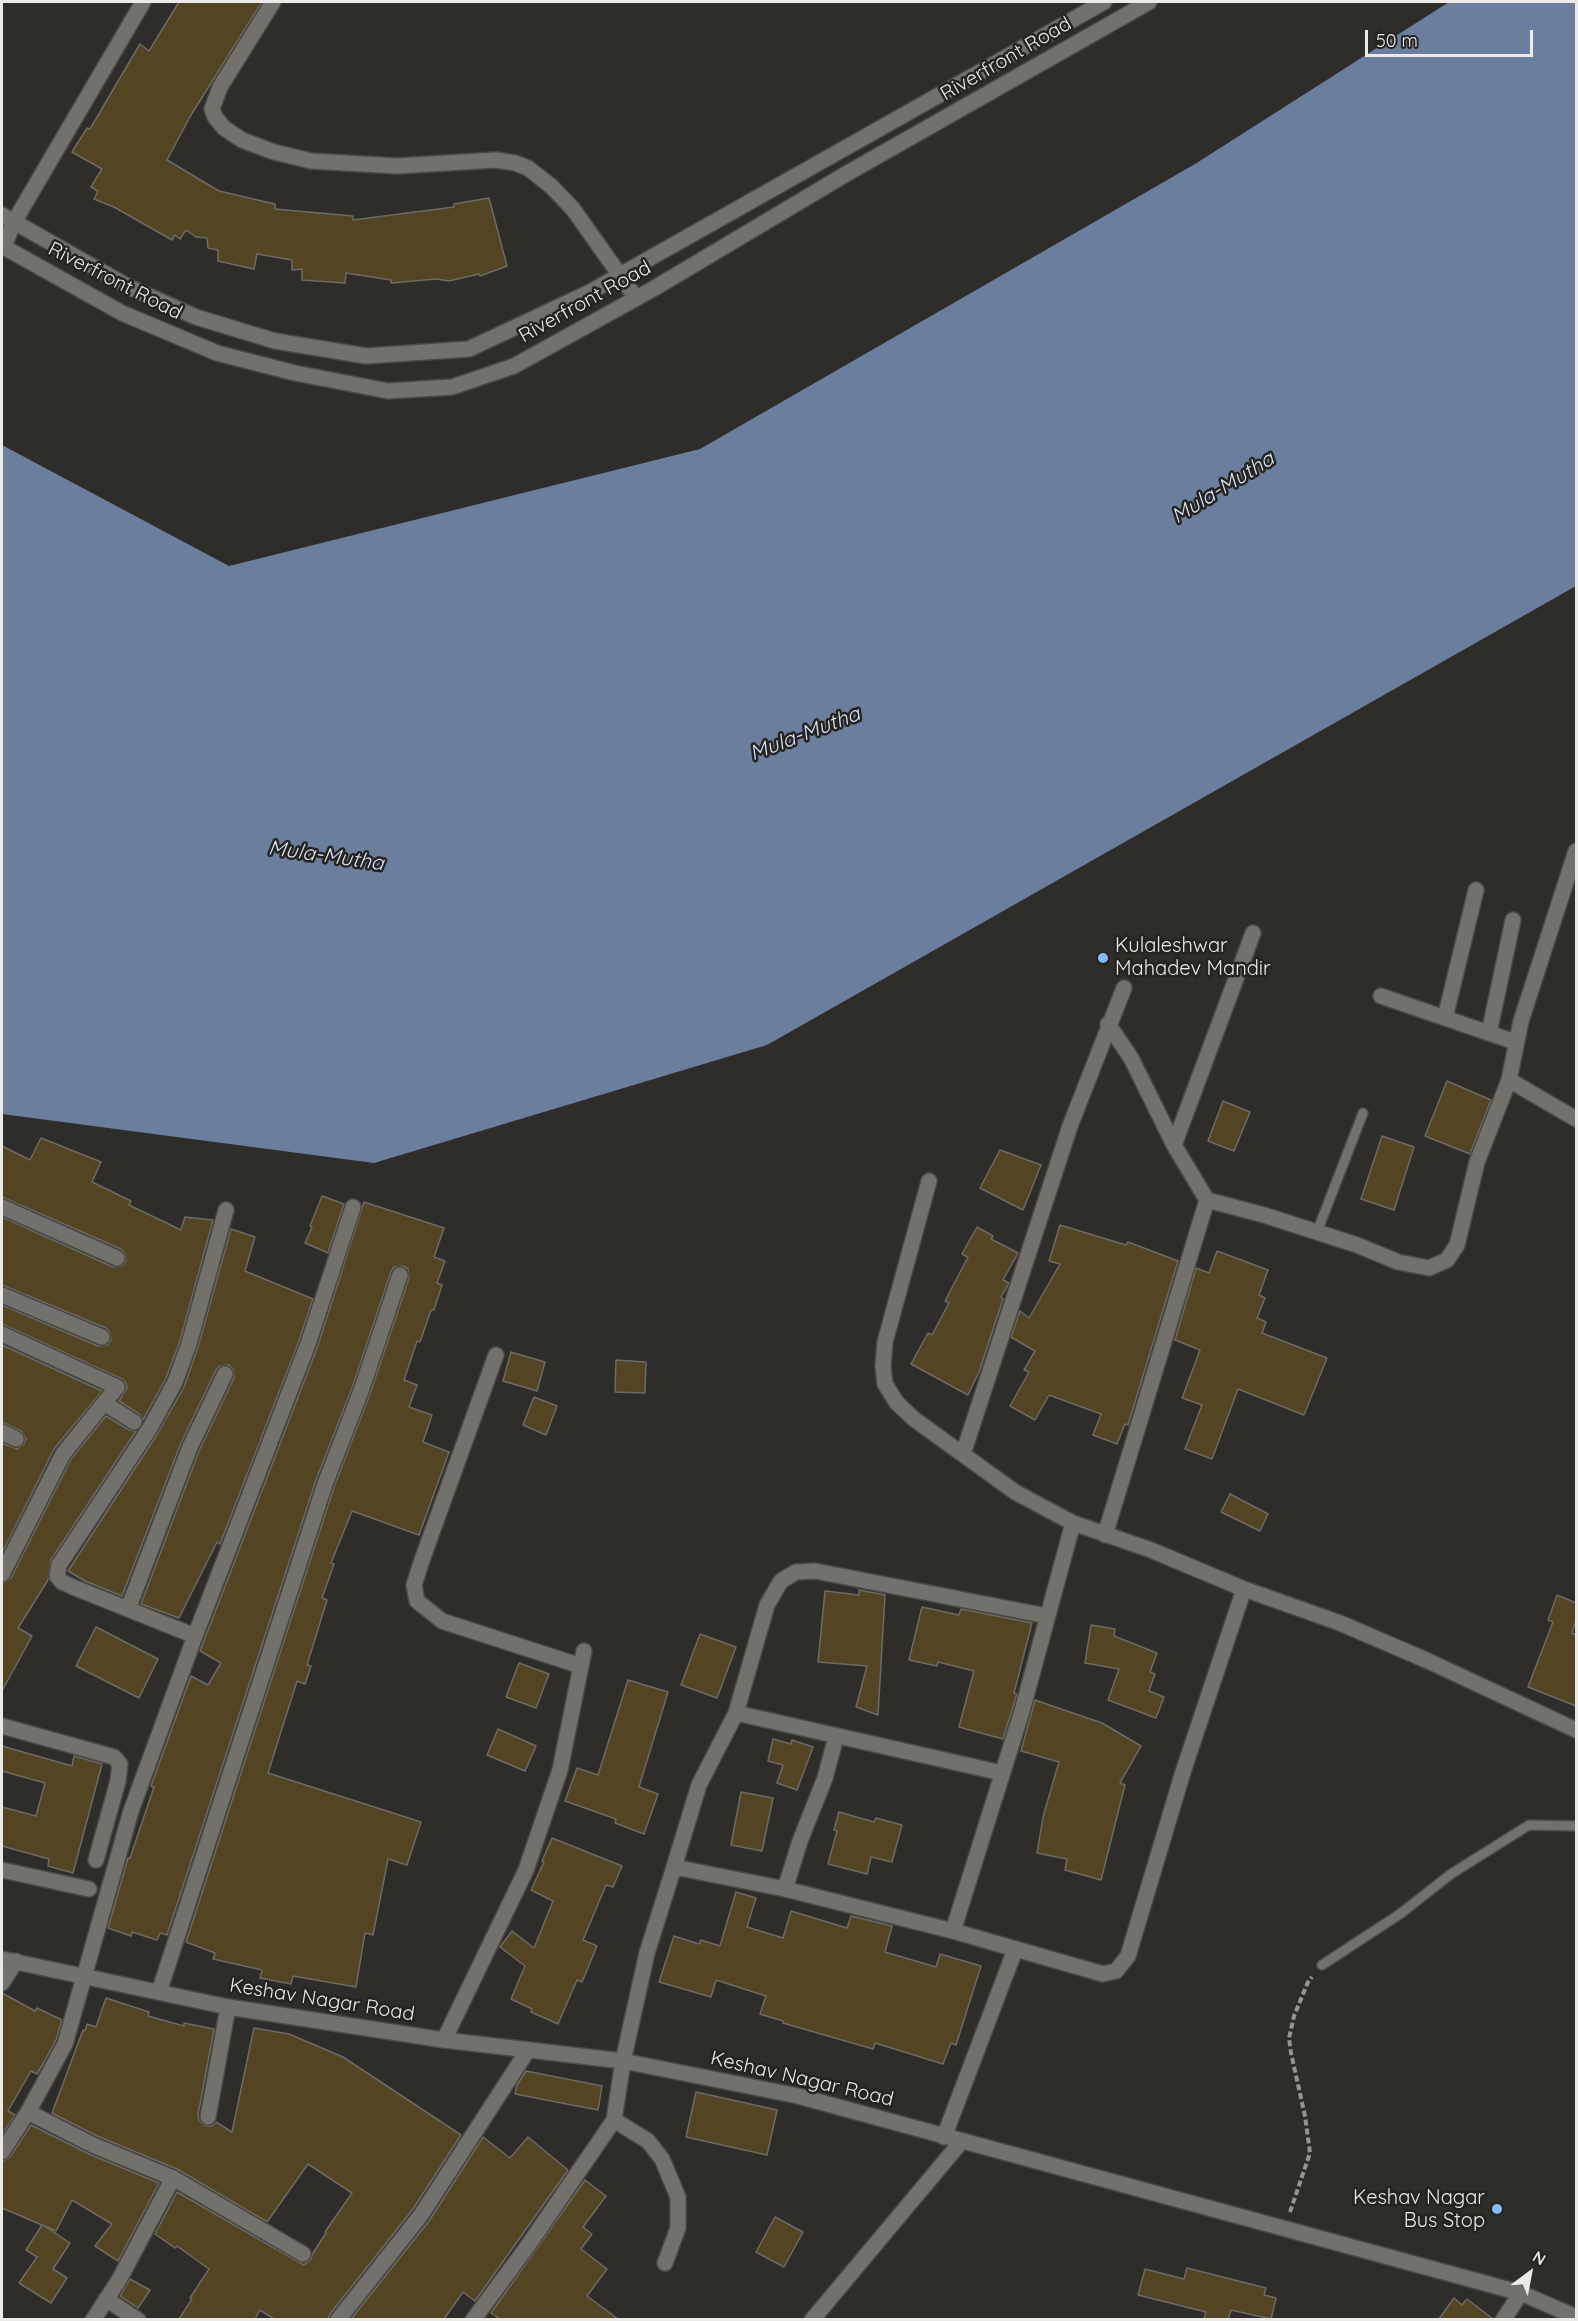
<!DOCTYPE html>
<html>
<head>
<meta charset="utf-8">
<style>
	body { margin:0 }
	#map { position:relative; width:1578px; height:2321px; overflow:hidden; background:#2f2d29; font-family:Quicksand,sans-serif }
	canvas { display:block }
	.frame { position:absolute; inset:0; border:3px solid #eceae7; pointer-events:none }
	.north { position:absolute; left:1500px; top:2243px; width:60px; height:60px; -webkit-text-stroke:4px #25231f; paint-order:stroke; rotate:32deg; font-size:16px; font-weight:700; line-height:24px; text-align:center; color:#eceae7 }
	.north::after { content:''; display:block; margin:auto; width:21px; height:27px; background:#eceae7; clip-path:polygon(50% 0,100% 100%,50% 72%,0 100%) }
	.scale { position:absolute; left:1365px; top:30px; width:168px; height:27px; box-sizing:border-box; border:3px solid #eceae7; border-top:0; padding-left:8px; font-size:18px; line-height:21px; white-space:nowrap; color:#eceae7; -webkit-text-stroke:4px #25231f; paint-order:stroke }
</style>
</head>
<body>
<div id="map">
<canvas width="1578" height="2321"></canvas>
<div class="frame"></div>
<div class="north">N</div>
<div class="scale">50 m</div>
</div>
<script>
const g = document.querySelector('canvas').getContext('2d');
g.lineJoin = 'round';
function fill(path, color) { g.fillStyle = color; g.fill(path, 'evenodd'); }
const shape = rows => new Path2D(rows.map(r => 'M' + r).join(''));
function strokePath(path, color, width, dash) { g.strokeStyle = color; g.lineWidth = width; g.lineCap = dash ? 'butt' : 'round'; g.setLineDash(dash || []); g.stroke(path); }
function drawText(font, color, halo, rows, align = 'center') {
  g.font = font + ' Quicksand,sans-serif'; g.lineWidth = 5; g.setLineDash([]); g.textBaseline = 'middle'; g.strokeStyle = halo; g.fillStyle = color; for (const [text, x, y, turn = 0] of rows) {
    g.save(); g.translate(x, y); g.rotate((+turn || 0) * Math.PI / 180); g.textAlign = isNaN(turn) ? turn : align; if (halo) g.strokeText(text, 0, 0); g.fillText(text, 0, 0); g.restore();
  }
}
fill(shape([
	[1449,2,1576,2,1576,586,767,1045,374,1163,2,1114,2,445,229,566,700,449,1195,164]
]), '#6b7e9d');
const building = shape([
	[179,2,262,2,191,115,167,160,219,191,275,204,275,209,353,216,353,220,454,207,454,204,489,198,507,266,480,276,479,274,449,281,436,279,391,283,391,280,346,273,345,283,302,280,302,269,292,270,292,260,257,254,254,269,218,261,218,250,208,248,207,238,196,237,186,230,180,239,175,235,172,240,114,207,94,199,98,191,91,187,102,169,72,152,87,128,90,129,140,44,149,51,179,2],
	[1447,1081,1491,1100,1470,1154,1425,1136,1447,1081],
	[1223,1101,1250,1112,1234,1151,1208,1141,1223,1101],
	[1382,1136,1414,1147,1394,1210,1361,1199,1382,1136],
	[41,1138,101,1162,92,1182,131,1201,129,1205,181,1230,185,1217,213,1220,180,1341,166,1378,143,1420,139,1414,119,1401,127,1388,126,1383,122,1379,2,1324,2,1305,98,1346,107,1345,111,1340,110,1332,106,1328,2,1285,2,1217,113,1267,122,1266,126,1261,125,1253,121,1249,2,1197,2,1146,30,1160,41,1138],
	[1000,1150,1041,1165,1023,1210,980,1188,1000,1150],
	[322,1196,344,1204,328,1253,305,1243,312,1227,310,1226,322,1196],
	[364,1202,444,1228,434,1257,445,1261,437,1283,442,1285,434,1310,431,1310,420,1342,417,1341,404,1380,417,1385,409,1407,432,1415,423,1442,449,1452,419,1535,352,1511,331,1563,334,1564,322,1598,327,1600,307,1665,311,1666,305,1684,297,1681,268,1773,421,1822,407,1865,388,1859,373,1935,365,1933,356,1987,293,1976,291,1984,260,1978,262,1970,213,1959,215,1953,186,1942,334,1487,370,1394,409,1278,408,1269,403,1266,394,1267,391,1272,352,1388,316,1480,167,1935,160,1933,157,1940,132,1932,131,1936,108,1928,128,1858,130,1858,154,1787,151,1786,191,1676,208,1685,221,1663,200,1651,317,1348,364,1202],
	[1060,1225,1126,1245,1128,1242,1178,1261,1128,1425,1125,1424,1117,1444,1093,1435,1101,1414,1049,1395,1035,1420,1010,1406,1029,1372,1024,1370,1035,1351,1011,1337,1020,1311,1029,1318,1060,1264,1049,1261,1060,1225],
	[977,1227,993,1236,991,1239,1018,1253,1003,1280,1009,1283,1001,1297,1003,1299,979,1372,968,1395,911,1364,928,1333,932,1335,949,1303,945,1301,968,1257,962,1254,977,1227],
	[231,1229,255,1237,245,1271,313,1299,299,1341,220,1544,217,1542,179,1618,141,1604,199,1451,234,1378,233,1369,229,1365,220,1366,216,1370,181,1443,122,1596,85,1581,68,1571,158,1433,184,1387,198,1347,231,1229],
	[1217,1251,1268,1270,1259,1295,1265,1298,1257,1318,1266,1322,1262,1333,1327,1358,1304,1415,1238,1389,1212,1459,1185,1449,1202,1405,1182,1398,1200,1350,1175,1340,1196,1268,1209,1273,1217,1251],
	[2,1345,102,1391,54,1449,2,1553,2,1443,17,1449,24,1444,26,1439,21,1431,2,1422,2,1345],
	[511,1352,545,1362,537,1391,503,1381,511,1352],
	[616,1360,646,1362,645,1393,615,1392,616,1360],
	[534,1397,557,1406,546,1435,523,1425,534,1397],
	[106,1416,129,1430,136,1431,51,1560,48,1580,18,1628,32,1636,2,1691,2,1584,11,1578,71,1459,106,1416],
	[1230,1494,1268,1514,1260,1531,1221,1512,1230,1494],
	[859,1590,885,1595,878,1715,856,1707,867,1666,818,1662,825,1591,859,1595,859,1590],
	[1557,1595,1576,1603,1576,1620,1572,1633,1576,1635,1576,1706,1528,1687,1553,1622,1548,1620,1557,1595],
	[922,1607,959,1615,961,1609,1032,1623,1014,1693,1017,1694,1003,1739,959,1727,974,1671,938,1662,937,1666,909,1660,922,1607],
	[1091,1625,1115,1629,1114,1636,1157,1653,1150,1672,1155,1674,1149,1691,1164,1697,1156,1718,1108,1700,1119,1669,1085,1663,1091,1625],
	[96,1627,158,1659,139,1698,76,1666,96,1627],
	[700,1634,736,1647,717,1698,681,1685,700,1634],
	[519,1663,549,1674,536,1708,506,1697,519,1663],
	[628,1680,668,1692,639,1787,658,1794,644,1834,615,1823,616,1819,565,1801,577,1768,598,1775,628,1680],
	[1035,1700,1102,1723,1141,1746,1120,1783,1125,1785,1101,1880,1065,1870,1067,1859,1037,1853,1043,1817,1059,1762,1021,1751,1035,1700],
	[498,1729,536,1746,525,1771,487,1755,498,1729],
	[773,1739,791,1744,792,1740,813,1747,797,1790,777,1783,783,1765,768,1761,773,1739],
	[2,1746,72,1766,74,1756,102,1764,73,1873,48,1866,49,1859,2,1846,2,1807,36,1816,45,1783,2,1771,2,1746],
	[741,1792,773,1798,762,1851,731,1845,741,1792],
	[839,1812,874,1822,876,1818,902,1825,892,1862,871,1857,867,1874,828,1864,837,1831,834,1830,839,1812],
	[552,1838,622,1866,613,1887,606,1885,583,1940,597,1946,582,1982,577,1980,558,2024,531,2012,532,2009,511,1999,525,1966,500,1947,512,1931,534,1948,553,1901,531,1890,544,1862,542,1861,552,1838],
	[736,1892,756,1898,747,1927,783,1938,791,1911,847,1928,851,1916,892,1926,885,1952,936,1967,940,1954,981,1966,956,2045,951,2043,943,2064,875,2043,873,2049,783,2023,783,2021,760,2014,766,1996,716,1980,711,1997,659,1982,674,1936,699,1944,701,1940,720,1946,736,1892],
	[2,1993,35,2011,37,2008,62,2020,56,2040,44,2062,37,2074,31,2071,8,2111,15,2115,2,2135,2,1993],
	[106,1998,149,2012,148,2016,184,2026,184,2023,214,2029,198,2115,199,2121,206,2126,212,2126,216,2122,232,2132,254,2028,289,2034,343,2057,461,2135,413,2209,330,2314,328,2319,274,2319,260,2310,255,2319,179,2319,192,2299,190,2298,209,2269,177,2246,175,2248,155,2234,177,2192,304,2265,311,2259,313,2253,326,2233,325,2232,352,2193,308,2164,267,2222,177,2169,97,2136,52,2113,83,2030,85,2031,87,2024,96,2027,106,1998],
	[526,2071,602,2086,598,2110,515,2094,517,2085,526,2071],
	[696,2092,777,2110,767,2155,686,2137,696,2092],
	[31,2125,89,2154,159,2183,118,2261,95,2246,112,2224,72,2200,56,2231,43,2225,70,2243,53,2269,67,2278,51,2303,19,2283,37,2257,26,2250,42,2225,2,2208,2,2162,10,2157,31,2125],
	[483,2137,510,2158,528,2137,568,2170,475,2301,463,2292,444,2319,351,2319,429,2221,483,2137],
	[585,2180,606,2196,583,2227,592,2234,581,2249,607,2269,587,2296,618,2319,500,2319,491,2313,585,2180],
	[775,2217,803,2232,784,2267,756,2252,775,2217],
	[1187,2268,1266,2288,1264,2295,1276,2298,1271,2319,1231,2310,1228,2319,1204,2319,1206,2312,1138,2295,1145,2269,1184,2279,1187,2268],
	[130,2279,150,2290,138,2308,120,2296,130,2279],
	[1454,2298,1462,2305,1467,2299,1493,2319,1439,2319,1454,2298]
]);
fill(building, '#534423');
strokePath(building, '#6d6b66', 1.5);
const service = shape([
	[1317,1232,1363,1113],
	[1322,1965,1400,1914,1451,1874,1529,1825,1576,1826]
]);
const minor = shape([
	[273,2,220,87,212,109,215,117,224,128,242,140,274,152,311,161,397,166,496,160,515,163,528,168,551,186,573,209,636,298],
	[3,248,14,222,143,2],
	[1381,996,1515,1042],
	[1445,1018,1476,890],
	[1489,1033,1513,920],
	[1509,1080,1576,1119],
	[1174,1145,1253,933],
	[929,1181,885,1342,883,1366,885,1384,897,1403,914,1419,1015,1492,1073,1523,1151,1550,1244,1589,1340,1623,1426,1660,1576,1730],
	[1207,1200,1264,1215,1357,1245,1398,1262,1429,1268,1447,1260,1457,1245,1477,1162,1509,1080,1521,1021,1576,851],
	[2,1207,117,1258],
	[2,1295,102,1337],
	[2,1334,117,1387,63,1454,2,1574],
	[496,1355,422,1560,414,1585,417,1601,442,1621,581,1666],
	[104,1403,134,1422],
	[2,1432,16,1439],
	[963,1454,1070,1126,1124,988],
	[1105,1535,1207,1200,1174,1145,1131,1058,1108,1024],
	[128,1609,190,1447,225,1374],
	[195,1636,73,1587,62,1582,57,1576,59,1565,150,1428,175,1382,189,1344,226,1210],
	[736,1713,1002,1773],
	[2,1726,114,1757,120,1764,118,1781,96,1860],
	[674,1867,785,1889,953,1931,1103,1974,1116,1971,1128,1956,1183,1772,1244,1589],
	[2,1870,89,1889],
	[785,1889,800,1841,825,1778,836,1737],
	[953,1931,1022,1711,1073,1523],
	[2,1983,16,1961],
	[159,1992,325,1484,361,1391,400,1275],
	[444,2040,526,1870,560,1770,584,1651],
	[28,2112,93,2145,173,2178,303,2254],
	[208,2117,228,2007],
	[614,2120,648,2141,662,2159,678,2197,678,2228,665,2263],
	[944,2137,1015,1950],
	[2,2152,28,2112,65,2044,131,1811,195,1636,308,1344,353,1207],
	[106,2299,138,2320],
	[93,2320,119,2280,173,2178],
	[338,2320,421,2215,528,2050],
	[473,2320,527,2247,614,2120,623,2061,647,1953,674,1867,699,1785,736,1713,767,1605,781,1581,796,1572,815,1571,1047,1616],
	[812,2320,961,2142],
	[1503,2320,1521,2293]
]);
const tertiary = shape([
	[2,215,129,287,196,317,275,341,366,356,469,349,590,292,1104,2],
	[2,246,122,313,217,353,295,373,388,391,452,387,514,366,653,289,846,174,1149,2],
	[2,1959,228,2007,444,2040,623,2061,798,2096,1521,2293,1576,2317]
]);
strokePath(service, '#4a4944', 12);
strokePath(minor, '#4a4944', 18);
strokePath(tertiary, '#4a4944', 18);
strokePath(shape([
	[1290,2212,1310,2153,1305,2116,1291,2053,1289,2038,1294,2016,1308,1982,1312,1977]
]), '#979591', 4, [6, 3]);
strokePath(service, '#73716b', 9);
strokePath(minor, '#73716b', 15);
strokePath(tertiary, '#73716b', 15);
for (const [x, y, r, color] of [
	[1103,958,6,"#85bbfb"],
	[1497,2209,6,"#85bbfb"]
]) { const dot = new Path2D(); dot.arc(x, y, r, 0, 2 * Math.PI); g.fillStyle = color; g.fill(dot); strokePath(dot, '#25231f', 2); }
drawText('20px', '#eceae7', '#25231f', [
	["Riverfront Road",1006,59,-30],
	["Riverfront Road",115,281,27],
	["Riverfront Road",585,302,-29],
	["Keshav Nagar Road",322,2000,9],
	["Keshav Nagar Road",802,2079,13]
]);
drawText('20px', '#eceae7', '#25231f', [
	["Kulaleshwar",1115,946],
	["Mahadev Mandir",1115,969],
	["Keshav Nagar",1485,2198,"right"],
	["Bus Stop",1485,2221,"right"]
], 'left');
drawText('italic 21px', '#d6e3f9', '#25231f', [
	["Mula-Mutha",1223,488,-32],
	["Mula-Mutha",805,734,-21],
	["Mula-Mutha",326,856,8]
]);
</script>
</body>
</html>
